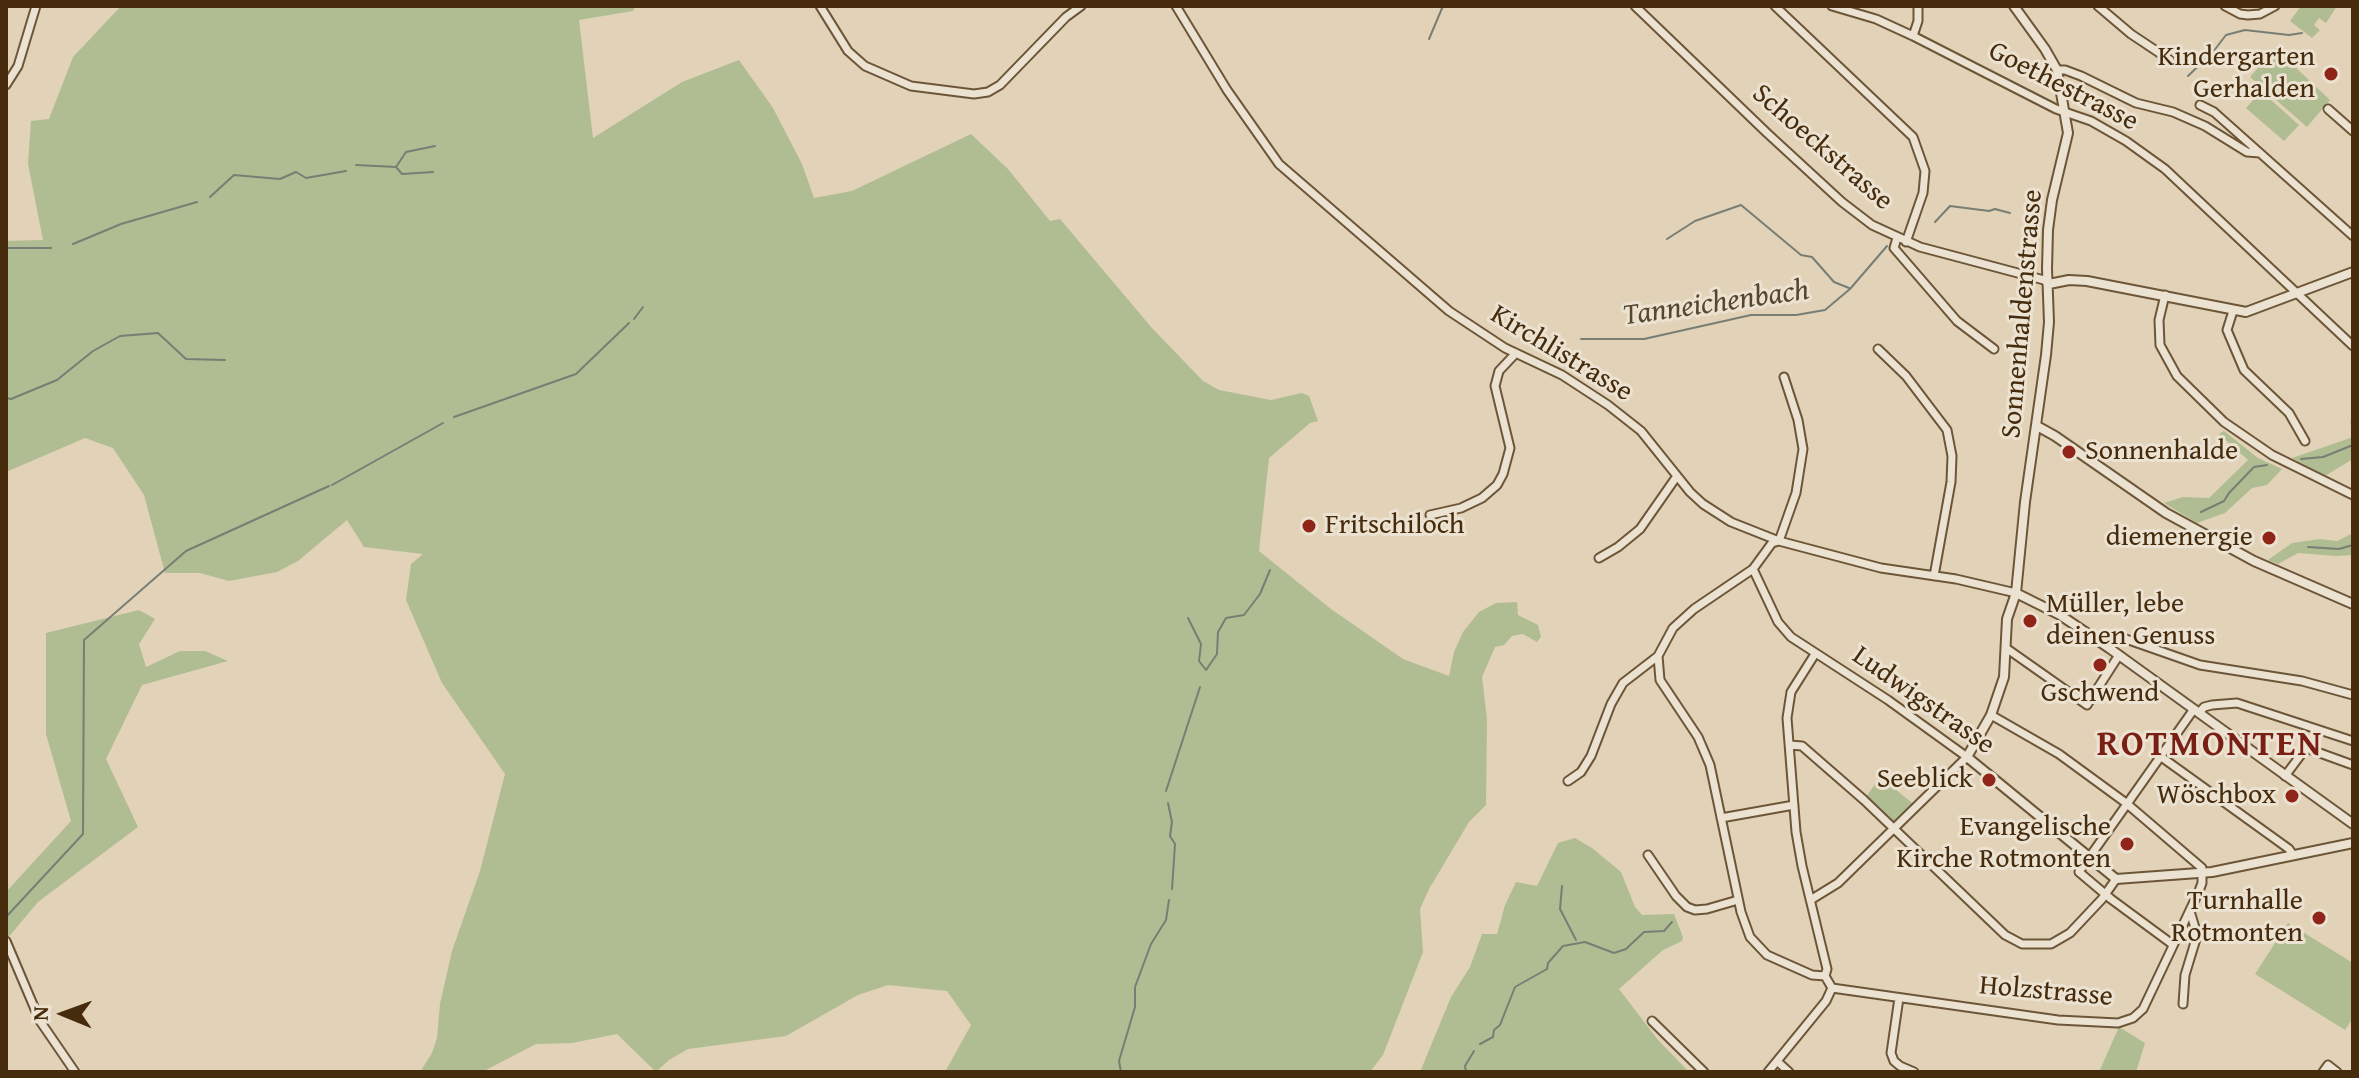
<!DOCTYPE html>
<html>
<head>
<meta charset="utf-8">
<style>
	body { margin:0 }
	#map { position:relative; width:2359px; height:1078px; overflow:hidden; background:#e1d2b8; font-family:"Gentium Book Plus",serif }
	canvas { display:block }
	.frame { position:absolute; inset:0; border:8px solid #462c0c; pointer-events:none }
	.north { position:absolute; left:24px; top:974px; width:80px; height:80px; -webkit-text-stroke:6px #ece2d1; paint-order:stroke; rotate:271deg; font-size:22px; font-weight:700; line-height:32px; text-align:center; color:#462c0c }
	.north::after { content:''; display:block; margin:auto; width:28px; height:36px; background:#462c0c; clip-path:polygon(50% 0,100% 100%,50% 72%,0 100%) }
</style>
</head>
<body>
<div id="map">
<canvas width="2359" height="1078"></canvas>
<div class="frame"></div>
<div class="north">N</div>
</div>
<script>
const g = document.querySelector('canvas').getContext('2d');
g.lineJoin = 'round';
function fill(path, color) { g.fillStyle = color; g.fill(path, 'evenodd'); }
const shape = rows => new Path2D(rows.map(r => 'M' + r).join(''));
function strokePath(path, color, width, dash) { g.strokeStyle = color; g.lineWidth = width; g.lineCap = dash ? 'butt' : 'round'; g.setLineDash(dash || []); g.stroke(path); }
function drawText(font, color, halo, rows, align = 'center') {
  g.font = font + ' "Gentium Book Plus",serif'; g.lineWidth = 6; g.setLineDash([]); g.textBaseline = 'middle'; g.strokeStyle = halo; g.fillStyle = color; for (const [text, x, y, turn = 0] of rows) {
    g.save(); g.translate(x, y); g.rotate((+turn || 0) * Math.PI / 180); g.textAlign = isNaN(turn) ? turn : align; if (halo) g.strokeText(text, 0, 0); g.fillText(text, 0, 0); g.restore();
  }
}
fill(shape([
	[121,6,636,6,633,11,579,20,593,138,682,82,739,60,773,108,802,164,814,198,852,191,971,134,1008,169,1050,221,1060,219,1152,328,1203,381,1219,390,1271,400,1302,393,1309,396,1318,421,1310,423,1269,458,1259,551,1331,609,1403,659,1449,676,1454,652,1463,632,1479,612,1496,603,1517,602,1518,615,1538,625,1541,637,1537,642,1523,634,1512,636,1504,645,1495,647,1482,677,1487,719,1486,805,1469,822,1429,889,1420,909,1423,952,1383,1055,1370,1072,945,1072,971,1025,947,991,888,985,858,995,786,1036,688,1049,669,1060,656,1072,617,1034,572,1043,536,1044,482,1072,420,1072,432,1053,437,1038,440,1004,452,951,480,871,505,774,442,683,406,600,411,564,423,554,364,547,347,520,298,561,277,572,229,581,200,573,165,573,144,495,113,448,85,438,6,472,6,241,43,240,28,164,31,121,49,119,73,57],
	[2301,6,2337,6,2326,23,2319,18,2314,25,2320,30,2312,38,2290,21],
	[2275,48,2330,100,2307,127,2250,77],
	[2261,91,2299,125,2284,141,2246,108],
	[2353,420,2353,459,2325,476,2292,458,2353,437,2350,421],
	[2224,431,2258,458,2282,469,2267,485,2252,488,2225,513,2197,523,2164,503,2183,497,2209,498,2248,460,2219,434],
	[2353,533,2353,555,2336,556,2298,553,2278,564,2268,560,2292,543,2320,539,2337,541],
	[139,610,155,619,139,644,146,667,180,651,205,651,228,661,142,685,106,759,138,827,38,902,6,940,6,892,71,821,46,734,46,633],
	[1880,777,1916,806,1893,829,1864,800],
	[1575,838,1592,848,1621,872,1635,907,1642,915,1674,914,1683,937,1682,941,1663,950,1619,989,1658,1040,1689,1072,1420,1072,1451,997,1470,967,1482,934,1497,934,1505,905,1516,882,1537,886,1558,843],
	[2288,923,2353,963,2353,1018,2345,1030,2255,974],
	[2119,1027,2145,1043,2136,1072,2099,1072]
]), '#b0bd92');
strokePath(shape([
	[1429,39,1443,6],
	[2188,76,2213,52,2226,35,2245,30,2289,35,2302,33],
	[356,165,396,167,402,174,433,172],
	[396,167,406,152,435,146],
	[210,197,234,175,280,179,296,172,306,178,346,171],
	[1935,222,1950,206,1989,211,1995,209,2010,213],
	[1667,239,1695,221,1741,205,1801,255,1812,257,1834,282,1849,288],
	[73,244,121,224,197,202],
	[6,248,51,248],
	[634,319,643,307],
	[1581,339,1644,339,1751,315,1796,315,1825,310,1850,289,1887,246],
	[6,398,11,399,57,380,93,351,120,336,158,333,186,359,225,360],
	[454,417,576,374,629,323],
	[2301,459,2323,457,2353,445],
	[332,485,443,423],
	[2201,512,2224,501,2229,493,2254,467,2267,465],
	[2308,547,2339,549,2353,545],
	[1188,618,1201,644,1199,661,1206,670,1217,654,1218,632,1226,618,1244,615,1260,594,1270,570],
	[1166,791,1200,687],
	[1168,803,1172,822,1170,836,1175,844,1172,889],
	[1562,886,1560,909,1576,940],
	[6,917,83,834,84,640,186,551,329,486],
	[1480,1044,1493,1037,1494,1030,1500,1025,1515,987,1547,969,1548,963,1563,946,1585,942,1614,953,1626,949,1644,932,1664,931,1672,922],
	[1121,1072,1119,1061,1135,1007,1135,987,1151,944,1166,920,1169,900],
	[1466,1072,1465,1066,1474,1051]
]), '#787e74', 2);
const minor = shape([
	[820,6,848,51,865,66,911,86,974,94,988,92,1000,85,1066,17,1081,6],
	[1176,6,1227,90,1279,164,1449,311,1505,348,1562,375,1608,405,1641,431,1690,492,1703,504,1731,522,1779,541,1881,568,1956,579,2016,593],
	[1635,6,1767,133,1842,202,1872,225,1920,247,2044,280,2049,284],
	[1775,6,1913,137,1925,171,1923,193,1906,242],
	[1832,6,1876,19,1913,36,2056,109,2091,121,2126,141,2165,169,2353,346],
	[2098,6,2131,34,2170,60],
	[2225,6,2240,14,2248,15,2260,14,2275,6],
	[1913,36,1918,21,1918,6],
	[2057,70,2065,70,2081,76,2136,103,2173,112,2205,126,2247,152,2260,153,2353,236],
	[6,85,18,66,36,6],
	[2200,105,2214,112,2260,153],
	[2328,109,2353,131],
	[1897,238,1894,248,1957,321,1994,349],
	[2165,295,2159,320,2160,345,2177,376,2224,422,2272,455,2353,495],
	[2233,311,2227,330,2244,370,2289,413,2305,441],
	[1878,349,1906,376,1947,430,1952,456,1951,482,1934,576],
	[1430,515,1461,508,1482,498,1497,485,1503,474,1510,448,1495,386,1499,371,1516,353],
	[1599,558,1618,547,1640,529,1677,476],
	[1753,569,1778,622,1791,637,1888,700,1967,757,1838,883,1812,899],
	[2006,648,2087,705,2119,655],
	[2109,648,2118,637,2123,638,2200,665,2302,681,2353,695],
	[1815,654,1791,692,1787,718,1796,832,1802,866,1827,969,1825,976],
	[1658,656,1660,680,1698,737,1710,765,1741,912,1750,937,1767,955,1812,975,1825,976],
	[2199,713,2204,707,2212,705,2237,703,2353,741],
	[1790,745,1802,746,1864,800,2005,935,2022,944,2051,944,2070,933,2102,899,2116,879],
	[2160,756,2289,849,2293,855],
	[2285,776,2306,748,2353,765],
	[1568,781,1581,772,1591,756,1611,704,1623,683,1658,656,1673,628,1694,609,1753,569,1772,543,1779,541,1796,493,1803,449,1798,420,1784,377],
	[1721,818,1794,805],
	[1648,855,1676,896,1687,907,1695,910,1707,909,1738,900],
	[6,941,40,1021,75,1072],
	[2172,944,2111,899,2079,872,2194,709],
	[1825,976,1832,988,2058,1020,2118,1023,2133,1018,2143,1009,2199,891,2202,883,2202,868,2126,803,2059,754,1991,715],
	[1899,998,1891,1053,1894,1061,1900,1066,1914,1072],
	[2183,1004,2185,975,2196,939,2196,931,2190,911],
	[1652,1021,1704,1072],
	[1778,1062,1789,1072],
	[1768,1072,1826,1001,1832,988],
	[2323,1072,2328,1065,2337,1072]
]);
const tertiary = shape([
	[2014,6,2045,49,2057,70,2068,133,2052,200,2048,230,2047,269,2049,322,2046,355,2025,502,2016,593,2007,619,2004,677,1991,715,1967,757,2116,879,2212,872,2353,843],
	[2049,284,2069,280,2087,281,2246,312,2353,272],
	[2037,426,2055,436,2166,513,2254,561,2353,604],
	[2016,593,2060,615,2109,648,2353,824]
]);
strokePath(minor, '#6d5637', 11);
strokePath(tertiary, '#6d5637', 12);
strokePath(minor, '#ece2d1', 7);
strokePath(tertiary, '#ece2d1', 8);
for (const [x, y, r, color] of [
	[2331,74,8,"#8f2418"],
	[2069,452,8,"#8f2418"],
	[1309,526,8,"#8f2418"],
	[2269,538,8,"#8f2418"],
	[2030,621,8,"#8f2418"],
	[2100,665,8,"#8f2418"],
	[1989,780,8,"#8f2418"],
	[2292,796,8,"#8f2418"],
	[2127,844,8,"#8f2418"],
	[2319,918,8,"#8f2418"]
]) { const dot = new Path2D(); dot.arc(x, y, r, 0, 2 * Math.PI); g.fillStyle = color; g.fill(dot); strokePath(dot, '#ece2d1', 3); }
drawText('28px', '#462c0c', '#ece2d1', [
	["Kindergarten",2315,58],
	["Gerhalden",2315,90],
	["Sonnenhalde",2085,452,"left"],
	["Fritschiloch",1325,526,"left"],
	["diemenergie",2253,538],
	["Müller, lebe",2046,605,"left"],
	["deinen Genuss",2046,637,"left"],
	["Gschwend",2100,694,"center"],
	["Seeblick",1973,780],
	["Wöschbox",2276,796],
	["Evangelische",2111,828],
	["Kirche Rotmonten",2111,860],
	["Turnhalle",2303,902],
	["Rotmonten",2303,934]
], 'right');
drawText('28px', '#462c0c', '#ece2d1', [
	["Goethestrasse",2063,87,27],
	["Schoeckstrasse",1822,148,41],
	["Sonnenhaldenstrasse",2023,314,-85],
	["Kirchlistrasse",1561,354,31],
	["Ludwigstrasse",1923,701,35],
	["Holzstrasse",2046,992,5]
]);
drawText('italic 30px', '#57472f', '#ece2d1', [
	["Tanneichenbach",1716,304,-8]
]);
g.letterSpacing = '2px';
drawText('bold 36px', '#7a1f14', '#ece2d1', [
	["ROTMONTEN",2210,746]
]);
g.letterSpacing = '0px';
</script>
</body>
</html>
